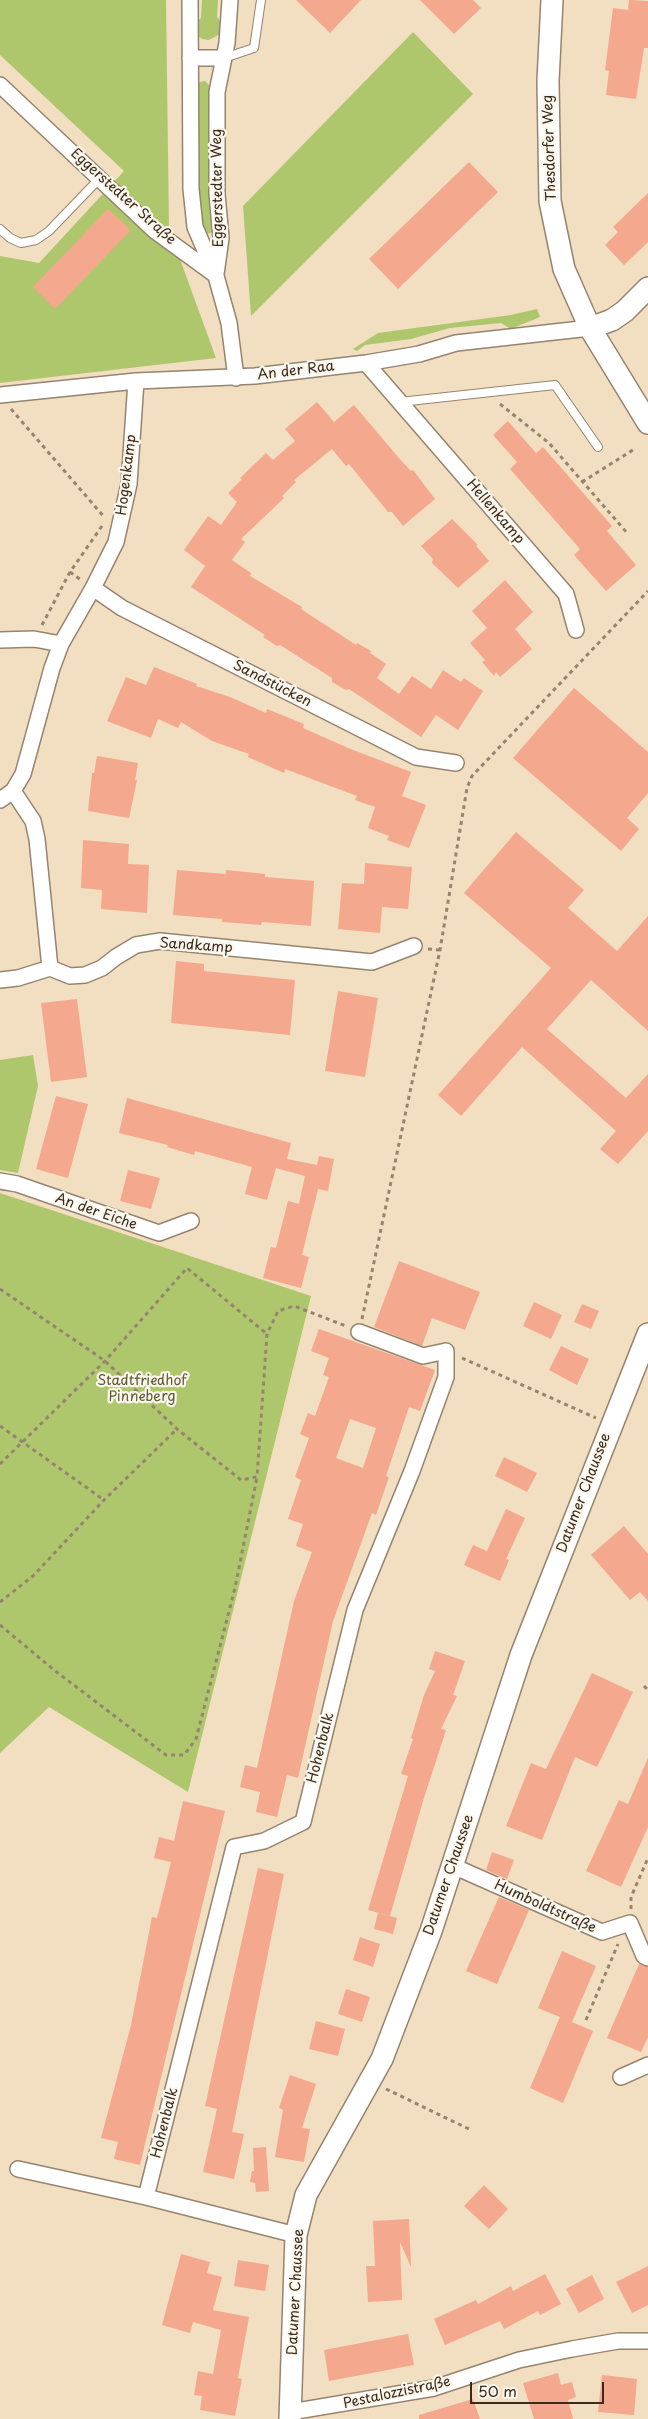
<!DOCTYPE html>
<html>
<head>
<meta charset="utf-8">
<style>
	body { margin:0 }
	#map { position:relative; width:648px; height:2419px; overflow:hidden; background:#f2dec0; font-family:"Playpen Sans",sans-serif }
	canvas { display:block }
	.scale { position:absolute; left:470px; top:2382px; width:134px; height:22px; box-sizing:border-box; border:2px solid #3b2a1e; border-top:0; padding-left:6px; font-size:15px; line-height:18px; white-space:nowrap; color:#3b2a1e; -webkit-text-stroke:4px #fbf7ec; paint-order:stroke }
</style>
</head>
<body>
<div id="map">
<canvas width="648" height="2419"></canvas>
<div class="scale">50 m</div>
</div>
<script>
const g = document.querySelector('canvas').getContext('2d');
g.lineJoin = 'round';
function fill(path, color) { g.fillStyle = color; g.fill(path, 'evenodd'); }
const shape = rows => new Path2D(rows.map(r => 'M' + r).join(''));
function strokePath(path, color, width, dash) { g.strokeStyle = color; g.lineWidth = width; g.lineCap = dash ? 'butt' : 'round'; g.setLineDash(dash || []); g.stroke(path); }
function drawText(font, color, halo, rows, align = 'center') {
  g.font = font + ' "Playpen Sans",sans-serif'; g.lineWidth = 4.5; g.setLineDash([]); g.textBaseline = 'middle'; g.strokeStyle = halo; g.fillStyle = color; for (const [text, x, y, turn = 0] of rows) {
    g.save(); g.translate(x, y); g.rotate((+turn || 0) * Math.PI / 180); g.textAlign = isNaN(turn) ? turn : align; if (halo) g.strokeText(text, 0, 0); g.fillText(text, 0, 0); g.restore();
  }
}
fill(shape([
	[0,0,166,0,169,229,216,358,0,383,0,256,39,263,124,171,0,55],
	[202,0,218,0,217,17,224,26,222,33,209,40,202,39,196,35,193,25,201,18],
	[413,32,473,94,251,316,243,206],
	[205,81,212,88,215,226,212,232,205,235,198,226,195,87,200,82],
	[537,309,540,317,513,328,509,328,501,323,450,328,411,339,365,345,357,351,353,349,378,333,511,315],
	[33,1055,38,1086,18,1173,0,1170,0,1060],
	[0,1193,311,1296,188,1792,49,1707,0,1753]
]), '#aec76d');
fill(shape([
	[296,0,361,0,330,33],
	[420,0,473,0,481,8,454,34],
	[629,0,648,1,648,48,644,48,636,99,606,95,609,71,605,70,613,8,628,10],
	[469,162,498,192,398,289,369,259],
	[648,193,648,242,624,265,605,245,618,232,613,227],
	[108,209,131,230,55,309,33,287],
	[317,402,334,422,354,405,398,457,411,471,413,470,435,499,403,526,392,512,388,512,349,464,346,466,332,449,294,480,296,482,282,496,284,498,241,539,245,542,232,560,251,573,250,576,302,607,301,609,356,645,357,643,371,651,370,653,386,664,377,678,399,694,412,676,431,689,443,670,461,682,464,678,483,691,458,730,436,715,421,737,349,689,346,690,332,682,332,678,280,645,277,646,263,637,265,635,191,587,205,566,184,550,208,516,221,525,237,502,228,493,242,479,240,478,266,453,273,460,295,441,285,429],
	[508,421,536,453,543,447,612,526,607,531,636,565,606,591,574,555,580,549,510,469,517,462,493,435],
	[452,519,478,545,476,546,489,561,458,588,432,563,433,559,421,546],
	[505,580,533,612,515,629,532,649,500,677,496,672,494,676,482,662,485,660,470,643,487,628,472,611],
	[154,667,197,684,196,686,230,697,266,713,267,709,304,724,303,728,348,748,411,772,402,796,426,805,409,848,387,840,389,836,368,828,375,807,355,800,357,796,285,769,284,773,248,757,249,754,212,741,181,722,178,728,158,719,151,738,107,721,126,677,146,685],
	[574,688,648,752,648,793,627,818,639,829,621,851,513,758],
	[97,756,138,763,135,780,137,780,129,818,88,811,92,773,94,773],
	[516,832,584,890,568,908,617,951,648,916,648,1031,591,980,547,1029,626,1098,648,1074,648,1131,618,1164,600,1149,616,1131,522,1047,461,1116,438,1095,551,968,464,893],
	[83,840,129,844,128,864,149,865,147,913,101,909,102,890,81,888],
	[365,863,412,867,408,909,382,907,380,933,338,929,342,883,364,884],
	[177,870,226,874,226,870,265,874,265,877,314,881,311,926,262,922,261,925,222,922,222,919,173,915],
	[176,961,204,964,204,971,295,980,290,1035,171,1023],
	[338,991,378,998,365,1077,325,1071],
	[77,999,87,1077,51,1082,41,1003],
	[56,1096,88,1104,68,1178,36,1169],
	[127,1098,291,1143,287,1159,317,1165,319,1156,334,1159,328,1191,318,1189,302,1255,309,1257,301,1288,263,1278,271,1247,276,1248,288,1201,299,1204,305,1176,276,1168,267,1200,245,1194,252,1167,195,1151,194,1155,167,1147,168,1145,119,1133],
	[128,1170,160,1178,151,1209,120,1201],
	[399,1261,480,1292,465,1330,432,1318,422,1346,374,1327],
	[534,1302,562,1315,551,1339,523,1326],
	[582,1304,599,1311,591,1329,574,1322],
	[319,1329,435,1370,420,1411,409,1407,386,1476,389,1477,376,1515,372,1513,333,1621,298,1778,287,1775,277,1817,256,1812,260,1792,240,1787,245,1765,257,1768,294,1601,312,1552,296,1546,303,1524,288,1519,301,1480,295,1477,309,1438,300,1434,308,1413,315,1416,329,1377,323,1375,329,1358,311,1351],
	[350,1419,376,1428,363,1468,336,1458],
	[561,1346,589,1359,577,1385,549,1370],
	[504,1457,537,1473,527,1492,495,1476],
	[506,1509,525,1518,506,1559,509,1560,500,1581,464,1565,473,1545,487,1551],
	[624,1526,648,1554,648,1601,640,1592,630,1600,591,1555],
	[435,1651,465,1661,453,1695,457,1696,441,1729,446,1730,423,1801,390,1916,368,1910,408,1776,401,1774,413,1739,411,1738,424,1695,435,1671,429,1669],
	[592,1673,633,1692,597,1767,575,1757,542,1840,506,1826,531,1763,546,1769],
	[648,1758,648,1827,621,1887,586,1871,619,1800,628,1804],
	[183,1801,225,1811,140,2165,114,2159,118,2142,101,2138,131,2025,152,1917,157,1918,171,1862,154,1858,159,1837,174,1841],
	[492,1852,514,1860,507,1879,486,1870],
	[258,1868,284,1874,232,2132,244,2134,234,2179,203,2172,217,2109,205,2106],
	[499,1897,529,1910,497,1984,466,1971],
	[378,1913,397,1918,393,1934,374,1929],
	[360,1937,380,1944,373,1967,353,1960],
	[562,1951,596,1966,572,2022,593,2031,563,2103,530,2088,560,2017,538,2008],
	[639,1964,648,1967,648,2037,641,2052,607,2038],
	[346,1989,370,1997,362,2022,338,2014],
	[316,2021,345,2029,338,2056,309,2049],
	[290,2075,316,2084,302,2128,310,2129,304,2162,275,2157,283,2110,279,2108],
	[266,2147,269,2191,256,2192,255,2183,250,2182,252,2171,254,2171,253,2148],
	[484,2185,508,2209,489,2229,464,2206],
	[409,2219,411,2267,400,2242,402,2300,368,2302,366,2266,375,2266,373,2221],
	[181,2254,210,2262,207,2273,222,2277,213,2310,249,2317,238,2378,242,2379,235,2416,200,2410,202,2396,194,2395,198,2371,213,2374,221,2330,193,2322,190,2333,162,2325],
	[238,2260,269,2265,265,2291,234,2286],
	[648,2266,648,2305,632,2313,616,2282],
	[545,2274,561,2304,540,2315,538,2311,504,2329,500,2321,445,2345,434,2319,476,2300,478,2304,511,2286,513,2291],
	[592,2275,604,2299,579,2313,566,2289],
	[408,2334,414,2365,329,2381,324,2350],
	[558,2373,561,2385,572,2382,576,2397,568,2400,573,2419,534,2419,523,2383],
	[602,2375,637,2379,634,2415,598,2412],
	[473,2399,480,2419,419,2419,419,2415]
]), '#f4a88e');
const lane = shape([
	[224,58,254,48,261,0],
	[0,229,10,238,21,243,36,240,49,231,100,178],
	[400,402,555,385,598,447]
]);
const street = shape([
	[190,0,191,189,195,227,216,276,229,323,236,378],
	[190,58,224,58],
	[0,85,155,231,214,274],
	[216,274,221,238,217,194,217,92,227,43,230,0],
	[366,363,566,594,576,630],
	[0,395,136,381,255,376,366,363,419,354,456,343,590,328],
	[93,588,122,608,416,757,456,763],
	[0,640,34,639,61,644],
	[13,791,33,821,37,839,50,968,70,976,85,975,102,968,116,957,136,945,160,941,372,962,414,946],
	[0,800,13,791,23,774,52,668,61,644,93,588,116,542,129,484,136,381],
	[0,980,18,978,50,968],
	[0,1181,17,1184,159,1233,191,1221],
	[453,1866,602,1932,630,1923,644,1956,648,1958],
	[621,2077,648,2065],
	[18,2169,146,2197],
	[296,2235,146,2197,234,1847,264,1841,303,1822,355,1610,412,1471,446,1377,446,1351,423,1356,359,1332],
	[291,2412,434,2388,519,2360,572,2349,618,2341,648,2341]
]);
const secondary = shape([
	[552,0,548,81,550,201,564,269,590,328,648,423],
	[590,328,612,320,625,311,648,288],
	[290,2419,296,2235,306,2195,382,2059,431,1931,521,1655,648,1334]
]);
strokePath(lane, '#96846f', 10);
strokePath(street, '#96846f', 18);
strokePath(secondary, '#96846f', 24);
strokePath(shape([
	[500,404,549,443,628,534],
	[11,409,105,518],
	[582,482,636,448],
	[70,572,81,580],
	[42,625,70,572,102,526],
	[428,949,440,950],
	[0,1289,105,1361,177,1429,241,1480,257,1477,267,1334,278,1311,294,1306,346,1326],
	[362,1319,440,950,467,788,472,776,648,591],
	[462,1358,596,1418],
	[0,1426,104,1500],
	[0,1464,105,1361,187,1268,267,1334],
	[0,1602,33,1576,104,1500,177,1429],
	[0,1625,54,1670,166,1755,184,1755,196,1739,235,1588,257,1477],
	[644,1686,648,1690],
	[631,1909,631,1897,648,1858],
	[586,2020,618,1944],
	[386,2089,471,2130]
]), '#96846f', 3, [4, 4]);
strokePath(lane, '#fff', 8);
strokePath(street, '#fff', 15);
strokePath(secondary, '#fff', 21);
drawText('14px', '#3b2a1e', '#fbf7ec', [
	["Thesdorfer Weg",550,148,-92],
	["Eggerstedter Weg",218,188,-91],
	["Eggerstedter Straße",123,197,42],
	["An der Raa",296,371,-7],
	["Hogenkamp",127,475,-83],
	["Hellenkamp",495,512,49],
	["Sandstücken",272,684,27],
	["Sandkamp",196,946,4],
	["An der Eiche",96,1212,19],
	["Datumer Chaussee",584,1493,-69],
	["Hohenbalk",321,1748,-76],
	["Datumer Chaussee",449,1875,-71],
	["Humboldtstraße",545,1907,24],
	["Hohenbalk",165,2123,-76],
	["Datumer Chaussee",296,2292,-87],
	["Pestalozzistraße",397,2393,-12]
]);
drawText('14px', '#5e5936', '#fbf7ec', [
	["Stadtfriedhof",142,1381],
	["Pinneberg",142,1397]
]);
</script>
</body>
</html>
